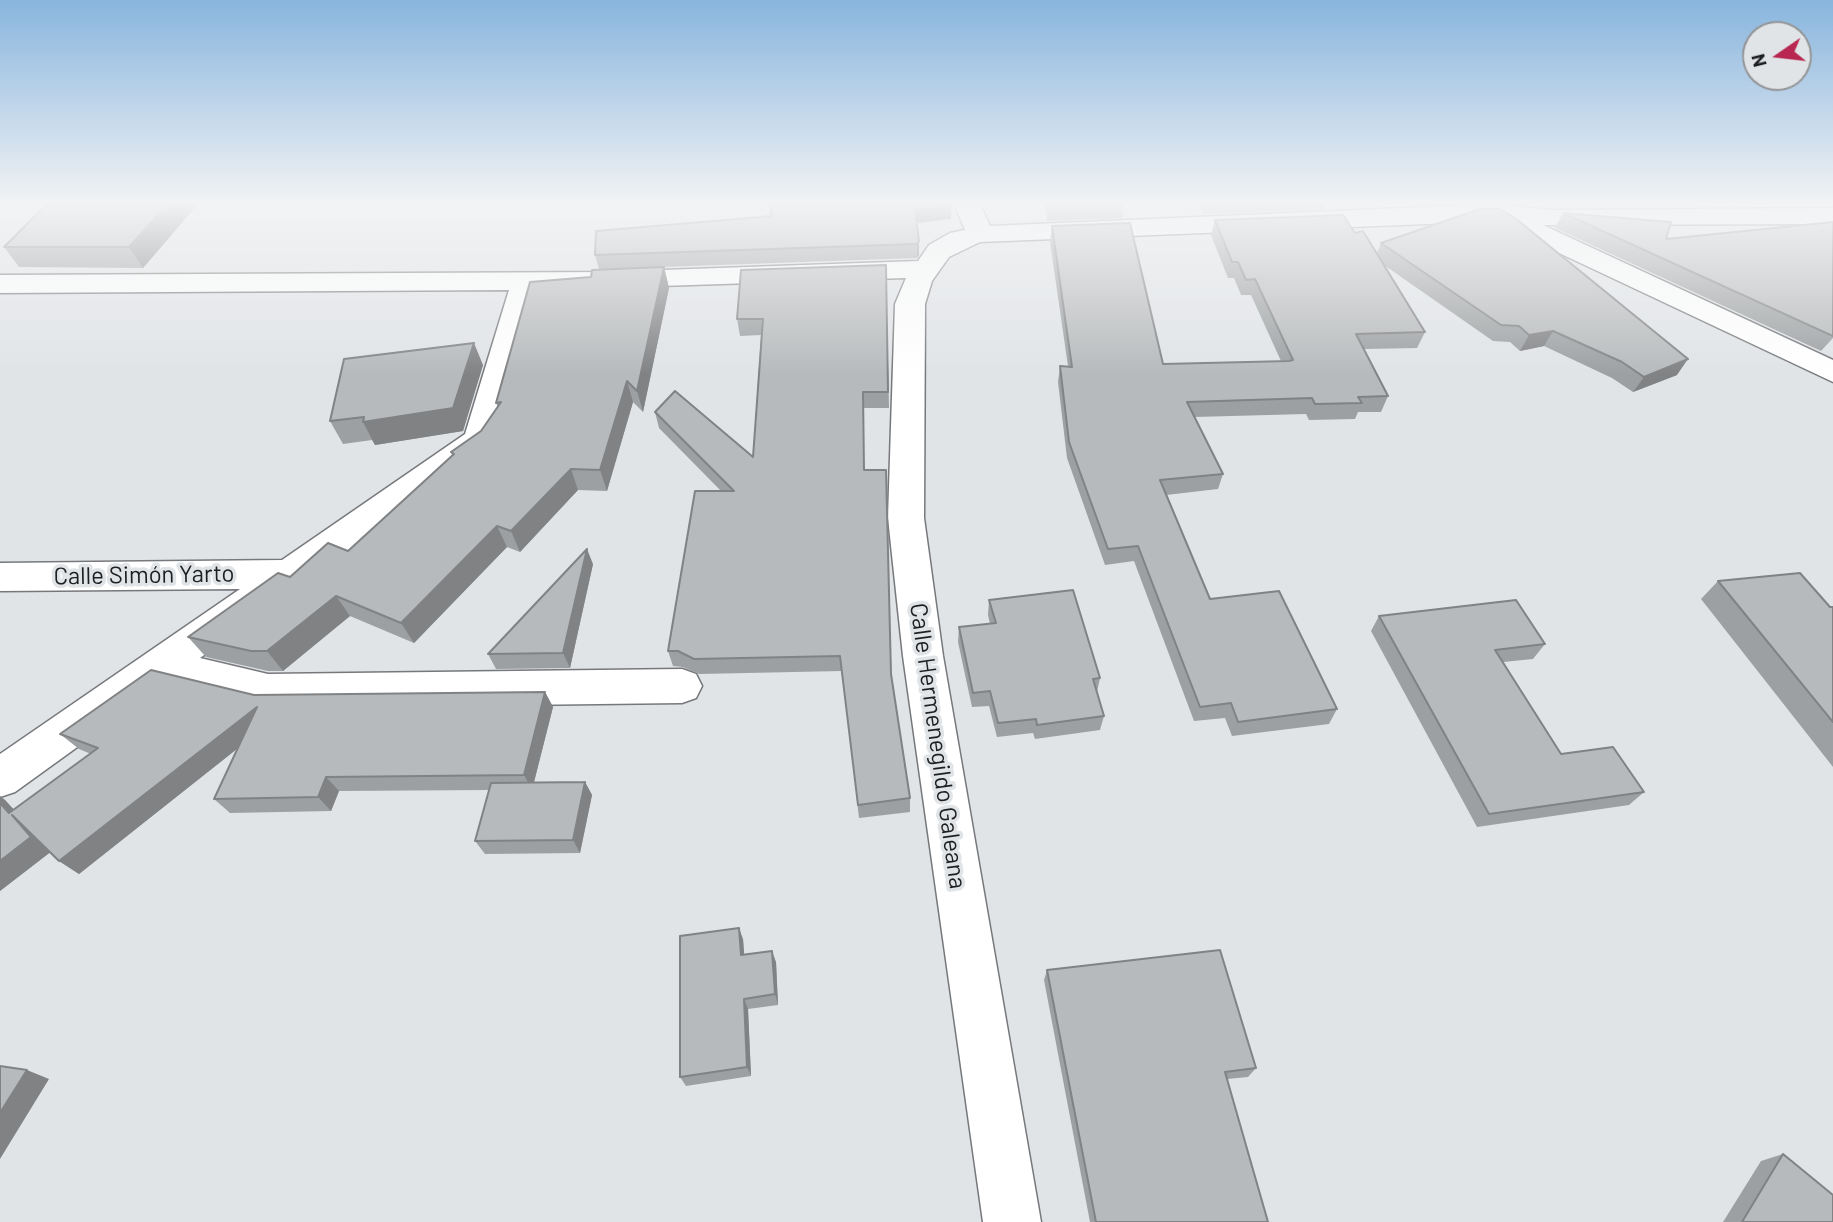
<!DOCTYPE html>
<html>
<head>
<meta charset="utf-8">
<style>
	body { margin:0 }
	#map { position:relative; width:1833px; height:1222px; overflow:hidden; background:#e1e4e7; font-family:Barlow,sans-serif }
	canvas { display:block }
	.north { position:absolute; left:1742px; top:21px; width:70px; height:70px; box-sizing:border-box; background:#e1e4e7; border:2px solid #939597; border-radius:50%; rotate:256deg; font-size:19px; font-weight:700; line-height:28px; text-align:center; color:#1e1f20 }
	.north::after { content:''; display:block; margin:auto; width:24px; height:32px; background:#b72750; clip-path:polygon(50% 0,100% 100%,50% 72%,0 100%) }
</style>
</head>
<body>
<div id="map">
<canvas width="1833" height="1222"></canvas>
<div class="north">N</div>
</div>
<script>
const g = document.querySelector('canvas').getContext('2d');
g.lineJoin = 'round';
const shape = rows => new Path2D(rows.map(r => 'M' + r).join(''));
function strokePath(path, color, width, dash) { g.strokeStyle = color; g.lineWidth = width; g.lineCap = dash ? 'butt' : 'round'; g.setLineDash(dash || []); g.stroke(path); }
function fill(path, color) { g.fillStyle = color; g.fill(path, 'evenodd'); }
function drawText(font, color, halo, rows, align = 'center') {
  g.font = font + ' Barlow,sans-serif'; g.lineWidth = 7; g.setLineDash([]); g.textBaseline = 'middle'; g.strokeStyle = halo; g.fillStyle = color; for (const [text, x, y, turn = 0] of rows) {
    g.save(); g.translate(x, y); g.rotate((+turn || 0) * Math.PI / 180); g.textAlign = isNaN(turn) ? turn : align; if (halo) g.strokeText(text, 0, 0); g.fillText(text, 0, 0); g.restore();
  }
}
const minor = shape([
	[954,204,980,204,990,226,1493,204,1552,210,1833,208,1833,224,1543,225,1833,360,1833,382,1504,227,1500,221,980,242,949,257,932,281,925,304,924,518,943,656,1041,1222,983,1222,903,656,888,518,895,304,906,278,538,290,501,430,489,450,200,658,268,674,682,669,696,674,702,686,696,698,682,703,268,708,166,683,15,792,0,797,0,754,240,589,0,591,0,563,282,560,465,434,509,290,0,293,0,275,605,272,918,261,929,245,950,233,965,230,954,204]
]);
strokePath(minor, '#76787b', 3);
fill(minor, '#fff');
fill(shape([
	[198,204,143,268,19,267,4,247],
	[769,204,951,204,951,219,917,223,919,255,917,258,634,268,664,267,669,288,643,412,633,402,607,491,578,490,520,552,507,547,414,643,350,616,283,671,268,671,206,657,188,637,290,577,348,551,452,455,451,452,481,431,498,407,496,403,591,277,599,269,595,255,771,216],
	[1045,204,1124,204,1122,218,1047,221],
	[1199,204,1326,204,1325,209,1203,214],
	[1563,213,1666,239,1833,222,1833,338,1821,351,1555,228],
	[1215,220,1355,233,1377,253,1381,243,1677,375,1633,392,1612,378,1544,346,1520,351,1510,342,1493,341,1384,265,1425,332,1417,348,1364,349,1388,396,1381,412,1358,412,1355,419,1309,420,1306,414,1194,417,1223,474,1218,489,1166,495,1210,599,1337,709,1329,724,1232,736,1225,718,1194,721,1134,561,1105,565,1067,458,1058,382,1060,366,1068,366,1050,242,1052,226,1163,364,1281,361,1251,295,1241,295,1234,278,1228,278,1211,235],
	[886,265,889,408,864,408,864,470,891,675,910,798,910,812,859,818,842,671,699,674,683,667,673,666,668,651,721,491,659,428,655,412,753,457,761,335,740,336,737,319],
	[483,365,463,431,375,445,372,440,343,444,330,421],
	[593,564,570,668,496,669,488,654],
	[1718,581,1830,607,1833,607,1833,767,1701,599],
	[989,600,1100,678,1097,692,1104,716,1100,730,1035,739,1033,733,997,737,989,706,972,707,958,642,959,627,990,624,988,615],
	[1379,616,1545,644,1533,659,1503,662,1561,754,1644,792,1629,805,1477,827,1371,631],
	[545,692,553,707,534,782,585,782,592,795,580,853,485,854,475,841,489,790,339,791,331,811,230,813,214,799,238,748,79,874,59,861,50,852,0,891,0,796,5,800,14,810,91,754,79,749,60,734,254,695],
	[743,939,744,955,776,962,778,1005,748,1009,751,1076,686,1086,680,1077],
	[1047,970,1256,1068,1248,1077,1227,1079,1268,1222,1090,1222,1044,980],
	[1783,1154,1833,1222,1723,1222,1761,1161]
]), '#9da0a2');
fill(shape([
	[168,204,198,204,143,268,129,247],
	[952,205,951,219,915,223,915,209],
	[919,241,919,255,917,258,917,244],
	[664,267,669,288,643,412,637,391],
	[1553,331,1544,346,1520,351,1529,335],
	[474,343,483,365,463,431,375,445,363,422],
	[1688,359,1677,375,1633,392,1644,377],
	[627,381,633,402,607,491,600,470],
	[571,469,578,490,520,552,511,531],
	[497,526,507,547,414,643,401,623],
	[587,549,593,564,570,668,563,653],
	[336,596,350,616,283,671,267,651],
	[545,692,553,707,532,790,524,775],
	[257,707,271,722,79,874,59,861],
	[326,777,339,791,331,811,318,797],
	[585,782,592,795,580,853,573,840],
	[0,796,5,800,30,827,9,813,0,803],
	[12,815,52,851,0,891,0,861],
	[739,928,743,939,745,966,741,955],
	[772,951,776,962,778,1005,775,994],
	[744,999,748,1009,751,1076,747,1067],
	[27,1070,49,1079,0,1159,0,1113]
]), '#808284');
const building = shape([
	[47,204,168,204,129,247,4,247,47,204],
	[770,204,951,204,952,205,915,209,919,241,917,244,595,255,596,231,772,216,770,204],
	[1049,204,1086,204,1049,206,1049,204],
	[1480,209,1500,209,1515,218,1688,359,1644,377,1622,362,1553,331,1529,335,1519,326,1501,325,1381,243,1480,209],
	[1563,213,1671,222,1666,239,1833,222,1833,336,1563,213],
	[1343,215,1355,233,1363,231,1425,332,1356,334,1388,396,1358,397,1362,403,1315,404,1312,398,1187,402,1223,474,1160,480,1210,599,1279,591,1337,709,1238,722,1231,703,1200,707,1138,546,1108,549,1069,442,1060,366,1072,367,1052,226,1130,223,1163,364,1289,361,1293,360,1255,279,1246,280,1238,262,1232,262,1215,220,1343,215],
	[886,265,888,392,863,392,864,470,886,470,891,674,910,798,858,805,840,656,694,659,678,651,668,651,695,491,734,491,655,412,675,391,753,457,763,319,737,319,741,270,886,265],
	[664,267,637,391,627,381,600,470,571,469,511,531,497,526,401,623,336,596,267,651,251,651,188,637,278,573,290,577,328,543,348,551,454,454,451,452,481,431,501,402,496,403,530,282,591,277,592,270,664,267],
	[474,343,453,408,363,422,364,417,330,421,344,359,474,343],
	[587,549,563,653,488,654,587,549],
	[1800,573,1830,607,1833,607,1833,722,1718,581,1800,573],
	[1073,590,1100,678,1093,679,1104,716,1037,725,1036,719,998,723,990,691,973,693,959,627,996,623,989,600,1073,590],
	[1516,600,1545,644,1495,650,1561,754,1613,747,1644,792,1489,814,1379,616,1516,600],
	[151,670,254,695,545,692,524,775,326,777,318,797,214,799,257,707,59,861,12,815,31,837,0,861,0,803,9,813,98,748,60,734,151,670],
	[585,782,573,840,475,841,491,783,585,782],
	[739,928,741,955,772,951,775,994,744,999,747,1067,680,1077,680,936,739,928],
	[1220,950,1256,1068,1225,1072,1268,1222,1096,1222,1047,970,1220,950],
	[0,1066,27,1070,0,1113,0,1066],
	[1783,1154,1833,1195,1833,1222,1742,1222,1783,1154]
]);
fill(building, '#b7babc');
strokePath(building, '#808284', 2);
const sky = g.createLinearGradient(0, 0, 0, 375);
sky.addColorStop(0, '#88b5de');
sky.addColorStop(0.54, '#f2f3f4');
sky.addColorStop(1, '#f2f3f400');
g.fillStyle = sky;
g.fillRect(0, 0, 1833, 375);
drawText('24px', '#1e1f20', '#e1e4e7', [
	["Calle Simón Yarto",144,575,-1],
	["Calle Hermenegildo Galeana",938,746,82]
]);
</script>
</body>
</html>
